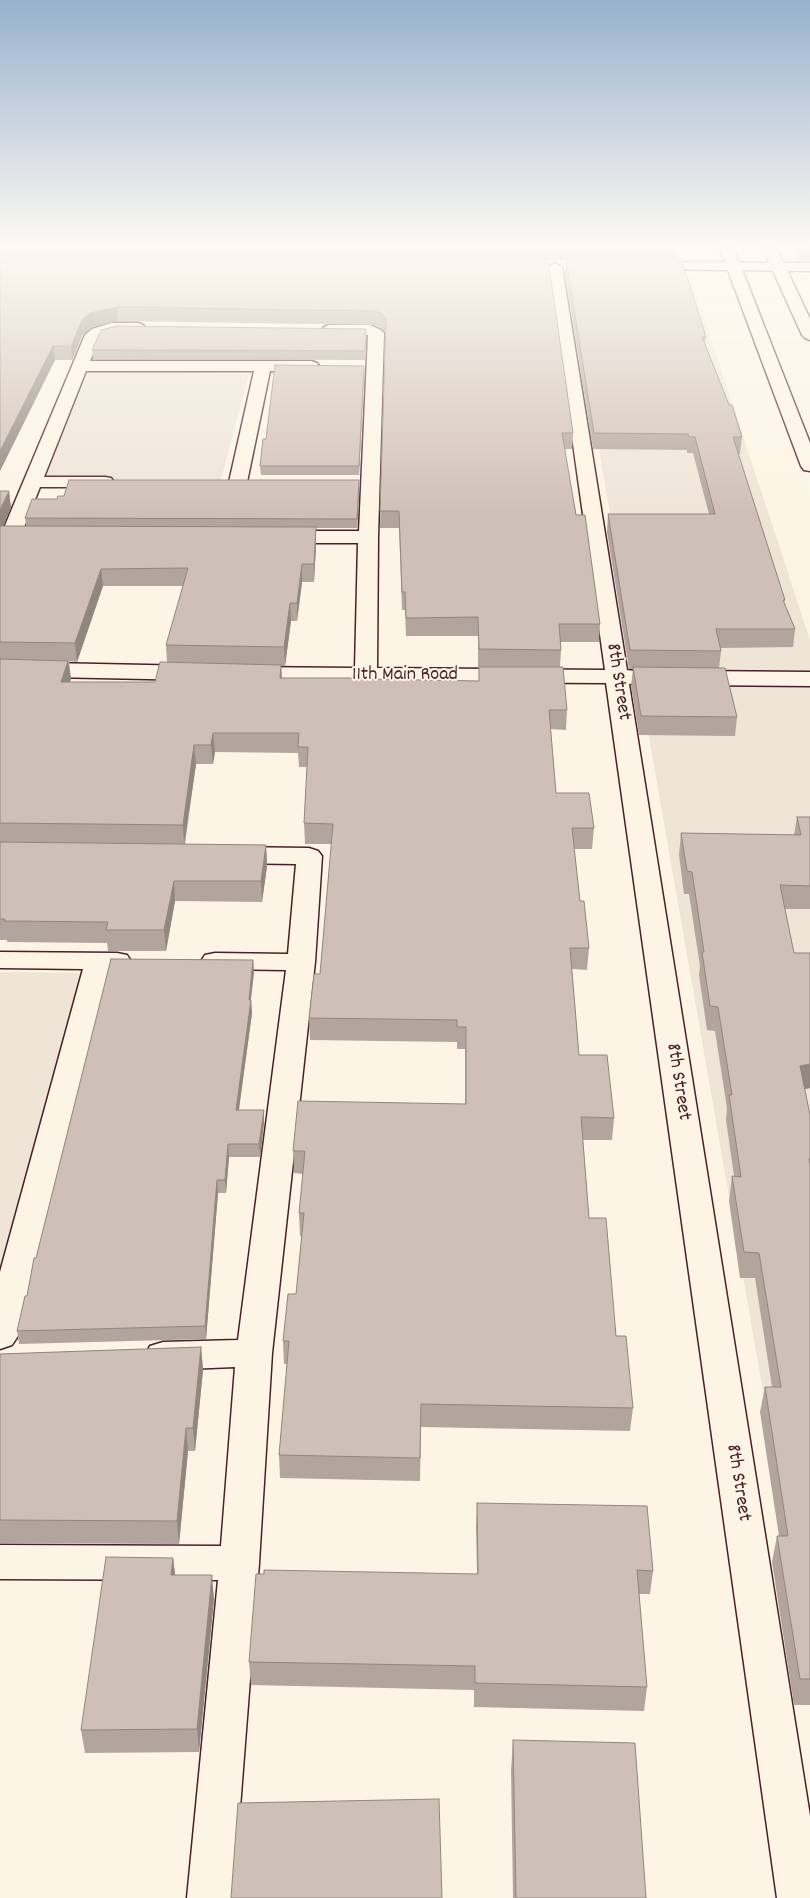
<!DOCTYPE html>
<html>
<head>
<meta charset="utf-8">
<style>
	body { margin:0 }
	canvas { display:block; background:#fcf5e5 }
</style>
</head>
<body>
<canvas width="810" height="1898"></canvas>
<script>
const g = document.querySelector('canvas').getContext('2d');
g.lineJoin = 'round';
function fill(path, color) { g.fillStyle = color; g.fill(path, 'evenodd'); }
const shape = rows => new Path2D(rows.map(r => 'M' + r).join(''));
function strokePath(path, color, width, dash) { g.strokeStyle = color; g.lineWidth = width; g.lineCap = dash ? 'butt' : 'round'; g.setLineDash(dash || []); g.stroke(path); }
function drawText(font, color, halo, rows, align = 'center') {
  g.font = font + ' Dekko,sans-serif'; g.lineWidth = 4; g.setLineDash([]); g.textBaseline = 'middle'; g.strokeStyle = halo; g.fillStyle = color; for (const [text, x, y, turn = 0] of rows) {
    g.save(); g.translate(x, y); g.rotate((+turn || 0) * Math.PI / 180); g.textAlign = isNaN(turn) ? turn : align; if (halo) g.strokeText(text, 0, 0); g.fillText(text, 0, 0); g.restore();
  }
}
fill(shape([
	[569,278,691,278,810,640,810,1661],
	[89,372,249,374,219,487,37,486],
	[0,972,86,973,0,1295]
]), '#eee5d7');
const minor = shape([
	[647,262,810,263,810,271,642,269,640,266,642,263,647,262],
	[555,263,562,267,627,670,642,672,645,677,642,682,629,684,810,1816,810,1898,777,1898,606,683,244,681,236,679,233,674,236,669,244,667,355,668,358,543,280,543,273,541,270,537,273,533,280,531,359,531,368,335,324,333,321,330,324,327,329,325,370,325,381,330,384,333,378,537,377,668,605,670,548,267,555,263],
	[112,323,138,323,143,325,146,328,143,331,138,333,112,333,102,335,100,337,90,361,311,361,317,363,319,366,317,369,311,371,270,371,247,482,244,486,238,487,232,486,229,482,254,371,86,371,44,477,105,477,111,478,114,482,111,486,105,487,40,487,21,535,18,539,11,541,4,539,1,535,85,335,92,329,112,323],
	[0,662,196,666,204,668,207,673,204,678,196,680,0,676,0,662],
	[692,671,810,672,810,686,692,685,684,683,681,678,684,673,692,671],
	[228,847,309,848,318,851,322,856,315,962,272,1353,259,1563,233,1898,187,1898,218,1580,0,1579,0,1545,221,1546,235,1367,163,1370,150,1366,145,1356,150,1346,163,1342,238,1340,286,970,215,969,205,967,201,961,205,955,215,953,288,954,296,864,228,863,219,860,215,855,219,850,228,847],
	[0,952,117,953,127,955,131,961,127,967,111,969,18,1336,12,1345,0,1349,0,1272,83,969,0,968,0,952]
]);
const major = shape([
	[720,249,734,249,810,443,810,471,804,470,801,466,720,249],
	[763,249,777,249,810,319,810,340,805,338,802,335,763,249]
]);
strokePath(minor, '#4a1f2b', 3);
strokePath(major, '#4a1f2b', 3);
fill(minor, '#fcf5e5');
fill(major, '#fcf5e5');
fill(shape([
	[0,249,676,249,675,259,706,337,705,344,742,437,740,454,738,454,785,600,784,602,795,629,793,647,721,648,721,651,719,668,737,717,735,736,639,735,631,686,633,669,629,669,607,532,608,514,709,514,693,453,687,453,687,450,593,449,565,273,566,260,548,260,573,433,572,449,564,449,576,515,600,624,599,642,561,642,561,650,560,667,567,710,566,730,550,729,556,793,594,828,592,849,574,849,580,901,589,948,587,970,572,969,579,1055,614,1118,612,1140,583,1140,589,1218,633,1408,630,1431,421,1427,420,1481,280,1478,279,1455,287,1364,284,1364,283,1341,296,1294,302,1236,300,1236,299,1213,303,1174,294,1173,293,1151,465,1104,465,1049,457,1049,457,1042,310,1040,309,1018,320,974,332,844,305,844,304,823,307,767,299,767,298,753,215,752,213,764,196,764,185,844,266,845,267,866,262,902,175,901,166,951,108,951,107,943,7,942,7,940,0,940,0,491,9,491,11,508,3,526,26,526,25,518,57,499,359,489,357,528,316,528,316,545,314,582,302,582,297,621,291,621,285,666,281,666,282,678,479,681,479,668,478,668,478,636,406,636,405,610,402,610,399,528,380,528,385,332,382,329,375,325,118,321,92,327,83,334,72,360,55,360,0,471],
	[103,586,183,586,166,645,167,662,155,682,70,682,71,679,69,661,77,662],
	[792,249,810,249,810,262,799,260],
	[366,329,365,360,93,359,92,350],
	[364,374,359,475,261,475,260,466,266,439],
	[797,817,810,817,810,909,785,909,810,1088,804,1089,810,1115,810,1705,794,1705,772,1562,777,1536,779,1536,760,1412,765,1387,772,1387,755,1278,740,1278,729,1201,732,1176,734,1176,726,1120,727,1108,715,1031,707,1030,699,975,700,966,689,894,684,894,679,855,681,833,794,835],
	[253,960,254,972,251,1000,252,1013,239,1110,264,1123,260,1157,229,1157,226,1193,218,1193,206,1339,19,1344,17,1331,27,1296,36,1258],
	[201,1347,203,1370,195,1451,188,1451,179,1544,0,1543,0,1354],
	[477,1503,653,1571,650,1594,639,1594,647,1687,644,1711,474,1707,474,1690,251,1685,249,1662,477,1574,476,1527],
	[173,1558,175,1575,214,1599,199,1752,85,1753,81,1730],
	[513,1740,646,1898,513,1898,511,1771]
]), '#b2a59d');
fill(shape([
	[117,307,118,321,92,327,83,334,72,360,71,346,82,320,90,313],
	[53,346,55,360,0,471,0,451],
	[364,366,364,374,359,475,359,466],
	[359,480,359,489,357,528,357,519],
	[9,491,11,508,3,527,0,528,0,510],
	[316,527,316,545,314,582,314,564],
	[302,564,302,582,297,621,297,603],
	[101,569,103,586,77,662,75,643],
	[290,603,291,621,285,666,284,647],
	[68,661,71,679,63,700,61,682],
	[281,665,282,683,280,678],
	[213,733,215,752,213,764,211,745],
	[194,745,196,764,184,845,183,825],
	[266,845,267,866,262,902,261,881],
	[174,881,175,901,166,951,164,930],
	[253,960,254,972,249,1013,249,1000],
	[251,1000,252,1013,237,1122,236,1110],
	[810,1064,810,1088,796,1091,800,1066],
	[264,1110,264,1123,260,1157,259,1144],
	[228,1144,229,1157,226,1193,225,1180],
	[217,1180,218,1193,206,1339,205,1326],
	[201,1347,203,1370,195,1451,193,1428],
	[186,1428,188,1451,179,1544,177,1521],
	[173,1558,176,1582,171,1575],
	[212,1575,214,1599,199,1752,197,1729]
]), '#918680');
const building = shape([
	[0,254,548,259,573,433,562,433,576,515,585,515,600,624,559,624,561,650,479,649,478,617,406,618,405,592,402,592,399,511,380,511,386,319,382,314,375,311,117,307,90,313,82,320,71,346,53,346,0,451,0,254],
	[566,259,680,259,682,261,706,337,702,337,729,405,732,405,742,437,733,437,785,600,783,600,795,629,716,629,721,651,630,650,608,514,715,514,695,437,689,437,688,434,594,433,566,259],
	[117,326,366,329,365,351,92,350,101,330,117,326],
	[275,365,364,366,359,466,260,466,263,439,266,439,275,365],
	[69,480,359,480,357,519,25,518,32,499,57,499,58,496,64,496,69,480],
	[0,491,9,491,0,510,0,491],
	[0,526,316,527,314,564,302,564,297,603,290,603,284,647,166,645,188,568,101,569,75,643,0,642,0,526],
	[0,659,68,661,61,682,155,682,160,662,281,665,280,678,367,678,366,679,479,681,479,667,563,667,567,710,549,710,556,793,589,793,594,828,572,828,580,901,584,901,589,948,570,948,579,1055,607,1055,614,1118,581,1117,589,1218,606,1218,616,1336,626,1336,633,1408,421,1404,420,1458,279,1455,289,1341,283,1341,288,1294,296,1294,304,1213,299,1213,305,1151,293,1151,298,1101,466,1104,466,1027,457,1027,457,1020,309,1018,314,974,320,974,333,824,304,823,308,747,298,747,299,733,213,733,211,745,194,745,183,825,0,823,0,659],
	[633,667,725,668,737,717,641,716,633,667],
	[797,817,810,817,810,886,780,885,794,953,810,953,810,1064,800,1066,810,1115,810,1159,809,1159,810,1165,810,1679,800,1679,777,1536,788,1536,765,1387,781,1387,759,1253,744,1252,732,1176,741,1177,729,1095,732,1095,718,1007,710,1006,702,952,704,952,692,872,687,871,681,833,801,835,797,817],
	[0,842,266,845,261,881,174,881,164,930,106,930,108,922,4,921,5,919,0,919,0,842],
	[111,959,253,960,249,1000,251,1000,236,1110,264,1110,259,1144,228,1144,225,1180,217,1180,205,1326,17,1331,25,1296,27,1296,34,1258,36,1258,111,959],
	[201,1347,193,1428,186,1428,177,1521,0,1520,0,1354,201,1347],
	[477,1503,647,1506,653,1571,637,1570,647,1687,475,1683,475,1666,249,1662,256,1574,264,1574,264,1570,478,1574,477,1503],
	[106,1557,173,1558,171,1575,212,1575,197,1729,81,1730,106,1557],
	[513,1740,635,1743,646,1898,516,1898,513,1740],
	[439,1799,442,1898,231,1898,238,1803,439,1799]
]);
fill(building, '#cfc0b7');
strokePath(building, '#918680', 1);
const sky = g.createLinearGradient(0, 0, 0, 514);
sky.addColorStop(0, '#98b1cd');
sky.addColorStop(0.48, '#fefaf3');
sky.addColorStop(1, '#fefaf300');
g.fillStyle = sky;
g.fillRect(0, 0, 810, 514);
drawText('20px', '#4a1f2b', '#fcf5e5', [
	["11th Main Road",405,676],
	["8th Street",617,682,81],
	["8th Street",677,1082,81],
	["8th Street",737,1483,81]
]);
</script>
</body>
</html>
